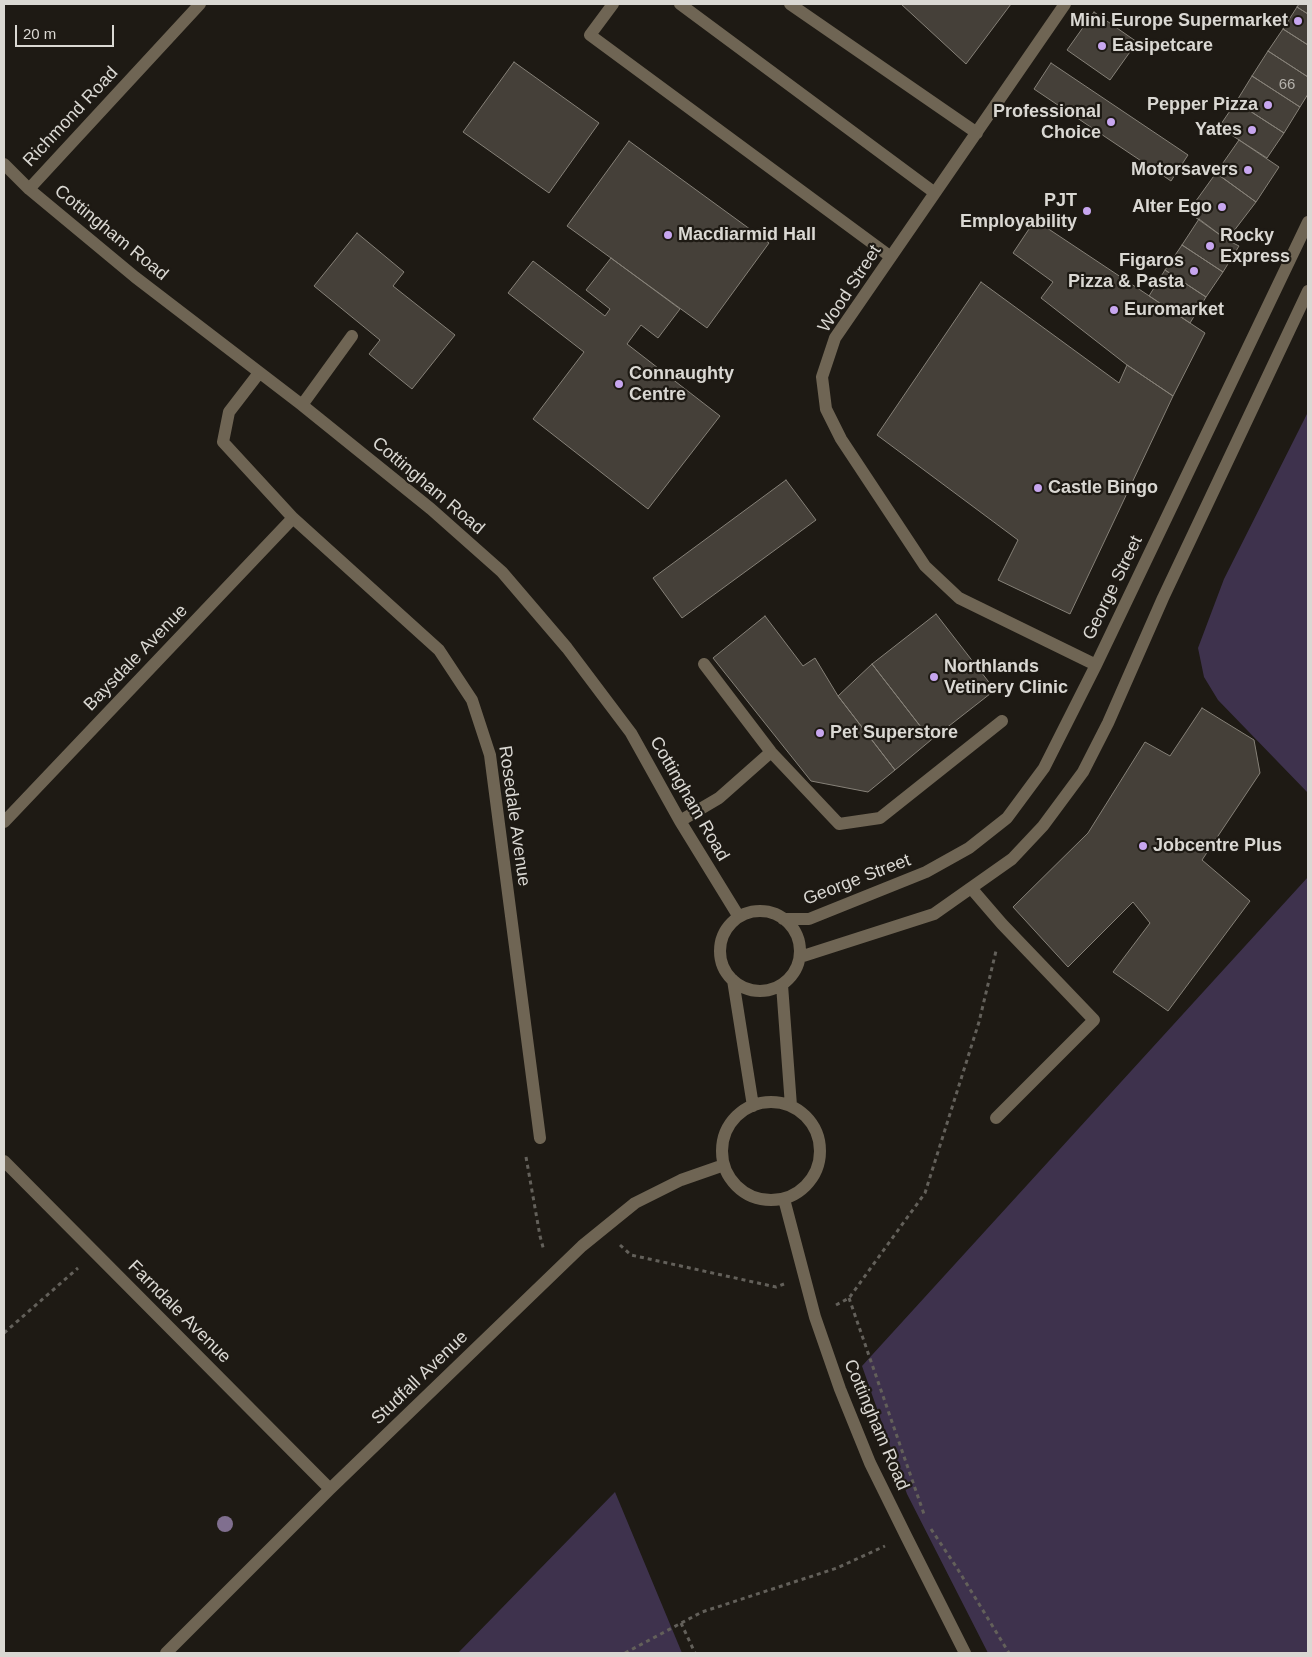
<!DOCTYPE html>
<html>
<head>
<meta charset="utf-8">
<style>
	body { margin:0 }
	#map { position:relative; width:1312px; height:1657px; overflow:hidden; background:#1e1a14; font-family:Arial,sans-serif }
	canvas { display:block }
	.frame { position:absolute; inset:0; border:5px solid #dad8d3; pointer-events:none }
	.scale { position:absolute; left:15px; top:25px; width:99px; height:22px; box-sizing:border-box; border:2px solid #dad8d3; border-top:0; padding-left:6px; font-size:15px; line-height:18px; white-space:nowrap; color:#dad8d3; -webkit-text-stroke:4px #1e1a14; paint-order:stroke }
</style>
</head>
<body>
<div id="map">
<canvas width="1312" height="1657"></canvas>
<div class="frame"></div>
<div class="scale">20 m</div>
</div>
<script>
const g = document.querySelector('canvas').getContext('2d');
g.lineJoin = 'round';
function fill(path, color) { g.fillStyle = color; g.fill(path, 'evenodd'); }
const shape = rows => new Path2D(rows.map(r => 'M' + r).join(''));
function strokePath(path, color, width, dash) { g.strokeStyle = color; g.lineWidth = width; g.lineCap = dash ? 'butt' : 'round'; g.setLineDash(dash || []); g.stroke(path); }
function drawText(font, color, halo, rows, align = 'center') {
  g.font = font + ' Arial,sans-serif'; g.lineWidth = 4.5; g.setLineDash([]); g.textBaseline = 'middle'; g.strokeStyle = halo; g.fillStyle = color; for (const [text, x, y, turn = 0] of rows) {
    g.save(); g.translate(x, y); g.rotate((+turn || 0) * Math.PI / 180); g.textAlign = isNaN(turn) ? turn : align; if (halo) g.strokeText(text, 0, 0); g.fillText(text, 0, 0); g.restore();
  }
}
fill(shape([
	[1308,412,1308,793,1218,700,1204,677,1198,648,1224,579],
	[1308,877,1308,1653,988,1653,907,1494,862,1366],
	[615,1492,682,1653,458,1653]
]), '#3e324d');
const building = shape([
	[901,4,1011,4,966,64,901,4],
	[1299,4,1308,4,1308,14,1297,7,1299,4],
	[1297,7,1308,14,1308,45,1283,29,1297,7],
	[1094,12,1137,42,1110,80,1067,50,1094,12],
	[1283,29,1308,45,1308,77,1268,51,1283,29],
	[1268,51,1308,77,1308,94,1300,107,1252,76,1268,51],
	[514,62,599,123,549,193,463,132,514,62],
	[1051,63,1188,155,1171,181,1034,89,1051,63],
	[1252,76,1300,107,1284,133,1236,102,1252,76],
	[1236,102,1284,133,1267,158,1219,127,1236,102],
	[1239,140,1279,167,1256,202,1216,173,1239,140],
	[629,141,769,243,707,328,567,226,629,141],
	[1216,173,1256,202,1227,240,1188,212,1216,173],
	[1199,219,1227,240,1239,246,1223,272,1182,245,1199,219],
	[1035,220,1205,333,1173,396,1127,365,1041,298,1053,282,1013,253,1035,220],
	[357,233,404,272,393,286,455,335,412,389,369,354,380,340,314,286,357,233],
	[1182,245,1223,272,1206,297,1165,270,1182,245],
	[611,258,680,309,658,338,641,325,627,344,720,416,648,509,533,419,584,352,508,293,533,261,605,316,610,309,586,290,611,258],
	[1165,270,1206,297,1190,323,1149,296,1165,270],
	[981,282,1119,383,1127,365,1173,396,1070,614,998,580,1018,540,877,435,981,282],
	[786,480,816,520,682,618,653,578,786,480],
	[936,614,995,690,931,740,872,664,936,614],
	[765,616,803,666,815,658,838,696,895,770,868,792,811,781,713,658,765,616],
	[872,664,931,740,895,770,838,696,872,664],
	[1202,708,1254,740,1260,773,1202,860,1250,901,1168,1011,1113,972,1150,923,1133,902,1068,967,1013,907,1088,833,1145,742,1170,756,1202,708]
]);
fill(building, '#454039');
strokePath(building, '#868178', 1);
strokePath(shape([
	[526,1157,540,1236,544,1251],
	[620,1245,631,1255,776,1287,784,1284],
	[849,1298,925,1517],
	[836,1305,849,1298,925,1193,979,1022,996,951],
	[4,1333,78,1268],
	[931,1529,957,1568,1009,1653],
	[681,1623,695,1653],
	[625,1653,702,1612,837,1568,885,1546]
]), '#63605a', 3, [4, 4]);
strokePath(shape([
	[613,4,590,35,891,257],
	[680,4,935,193],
	[790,4,977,133],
	[1065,4,835,338,822,377,826,409,841,439,925,566,959,598,1096,665],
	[4,164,29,189,135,277,302,405,431,509,502,572,567,648,631,733,680,821,739,917],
	[29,189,200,4],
	[259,373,229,412,223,442,293,518,439,650,472,700,490,755,540,1138],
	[302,405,352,336],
	[704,664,771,752,839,824,880,818,1002,721],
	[680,821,719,798,771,752],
	[4,822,293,518],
	[971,888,1002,924,1094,1020,996,1118],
	'720 951a40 40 0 1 1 80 0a40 40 0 1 1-80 0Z',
	[783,919,809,919,926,872,969,848,1007,818,1044,768,1096,665,1308,222],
	[800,957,934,914,1012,859,1043,826,1083,772,1108,723,1163,598,1308,291],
	[733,980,753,1106],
	[782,985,791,1106],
	'722 1151a49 49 0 1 1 98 0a49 49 0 1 1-98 0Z',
	[4,1161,330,1489],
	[784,1199,815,1317,840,1389,870,1463,906,1536,965,1653],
	[166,1653,330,1489,582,1246,635,1203,681,1180,724,1165]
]), '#6f6554', 12);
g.fillStyle = '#806f8f';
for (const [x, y] of [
	[225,1524]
]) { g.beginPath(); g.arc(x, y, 8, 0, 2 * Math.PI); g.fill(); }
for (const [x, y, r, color] of [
	[1298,21,5,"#c7a6ef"],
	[1102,46,5,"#c7a6ef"],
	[1268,105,5,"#c7a6ef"],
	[1111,122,5,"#c7a6ef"],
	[1252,130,5,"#c7a6ef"],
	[1248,170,5,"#c7a6ef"],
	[1222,207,5,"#c7a6ef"],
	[1087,211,5,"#c7a6ef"],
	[668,235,5,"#c7a6ef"],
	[1210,246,5,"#c7a6ef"],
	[1194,271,5,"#c7a6ef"],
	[1114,310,5,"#c7a6ef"],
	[619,384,5,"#c7a6ef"],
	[1038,488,5,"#c7a6ef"],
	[934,677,5,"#c7a6ef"],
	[820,733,5,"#c7a6ef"],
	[1143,846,5,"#c7a6ef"]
]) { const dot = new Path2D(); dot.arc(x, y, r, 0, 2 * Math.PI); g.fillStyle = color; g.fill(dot); strokePath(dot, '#1e1a14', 2); }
drawText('15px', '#b5b2ac', null, [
	["66",1287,85]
]);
drawText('bold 18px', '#dad8d3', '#1e1a14', [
	["Mini Europe Supermarket",1288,21,"right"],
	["Easipetcare",1112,46],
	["Pepper Pizza",1258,105,"right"],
	["Professional",1101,112,"right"],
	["Choice",1101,133,"right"],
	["Yates",1242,130,"right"],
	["Motorsavers",1238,170,"right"],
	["PJT",1077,201,"right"],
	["Employability",1077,222,"right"],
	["Alter Ego",1212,207,"right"],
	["Macdiarmid Hall",678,235],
	["Rocky",1220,236],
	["Express",1220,257],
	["Figaros",1184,261,"right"],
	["Pizza & Pasta",1184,282,"right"],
	["Euromarket",1124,310],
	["Connaughty",629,374],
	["Centre",629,395],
	["Castle Bingo",1048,488],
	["Northlands",944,667],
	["Vetinery Clinic",944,688],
	["Pet Superstore",830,733],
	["Jobcentre Plus",1153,846]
], 'left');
drawText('18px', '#dad8d3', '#1e1a14', [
	["Richmond Road",71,117,-47],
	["Cottingham Road",111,233,39],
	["Wood Street",850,289,-57],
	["Cottingham Road",428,486,40],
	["George Street",1113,588,-64],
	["Baysdale Avenue",136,658,-46],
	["Cottingham Road",689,799,60],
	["Rosedale Avenue",514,816,82],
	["George Street",857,880,-21],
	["Farndale Avenue",179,1312,45],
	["Studfall Avenue",420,1378,-44],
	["Cottingham Road",876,1425,67]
]);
</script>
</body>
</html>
